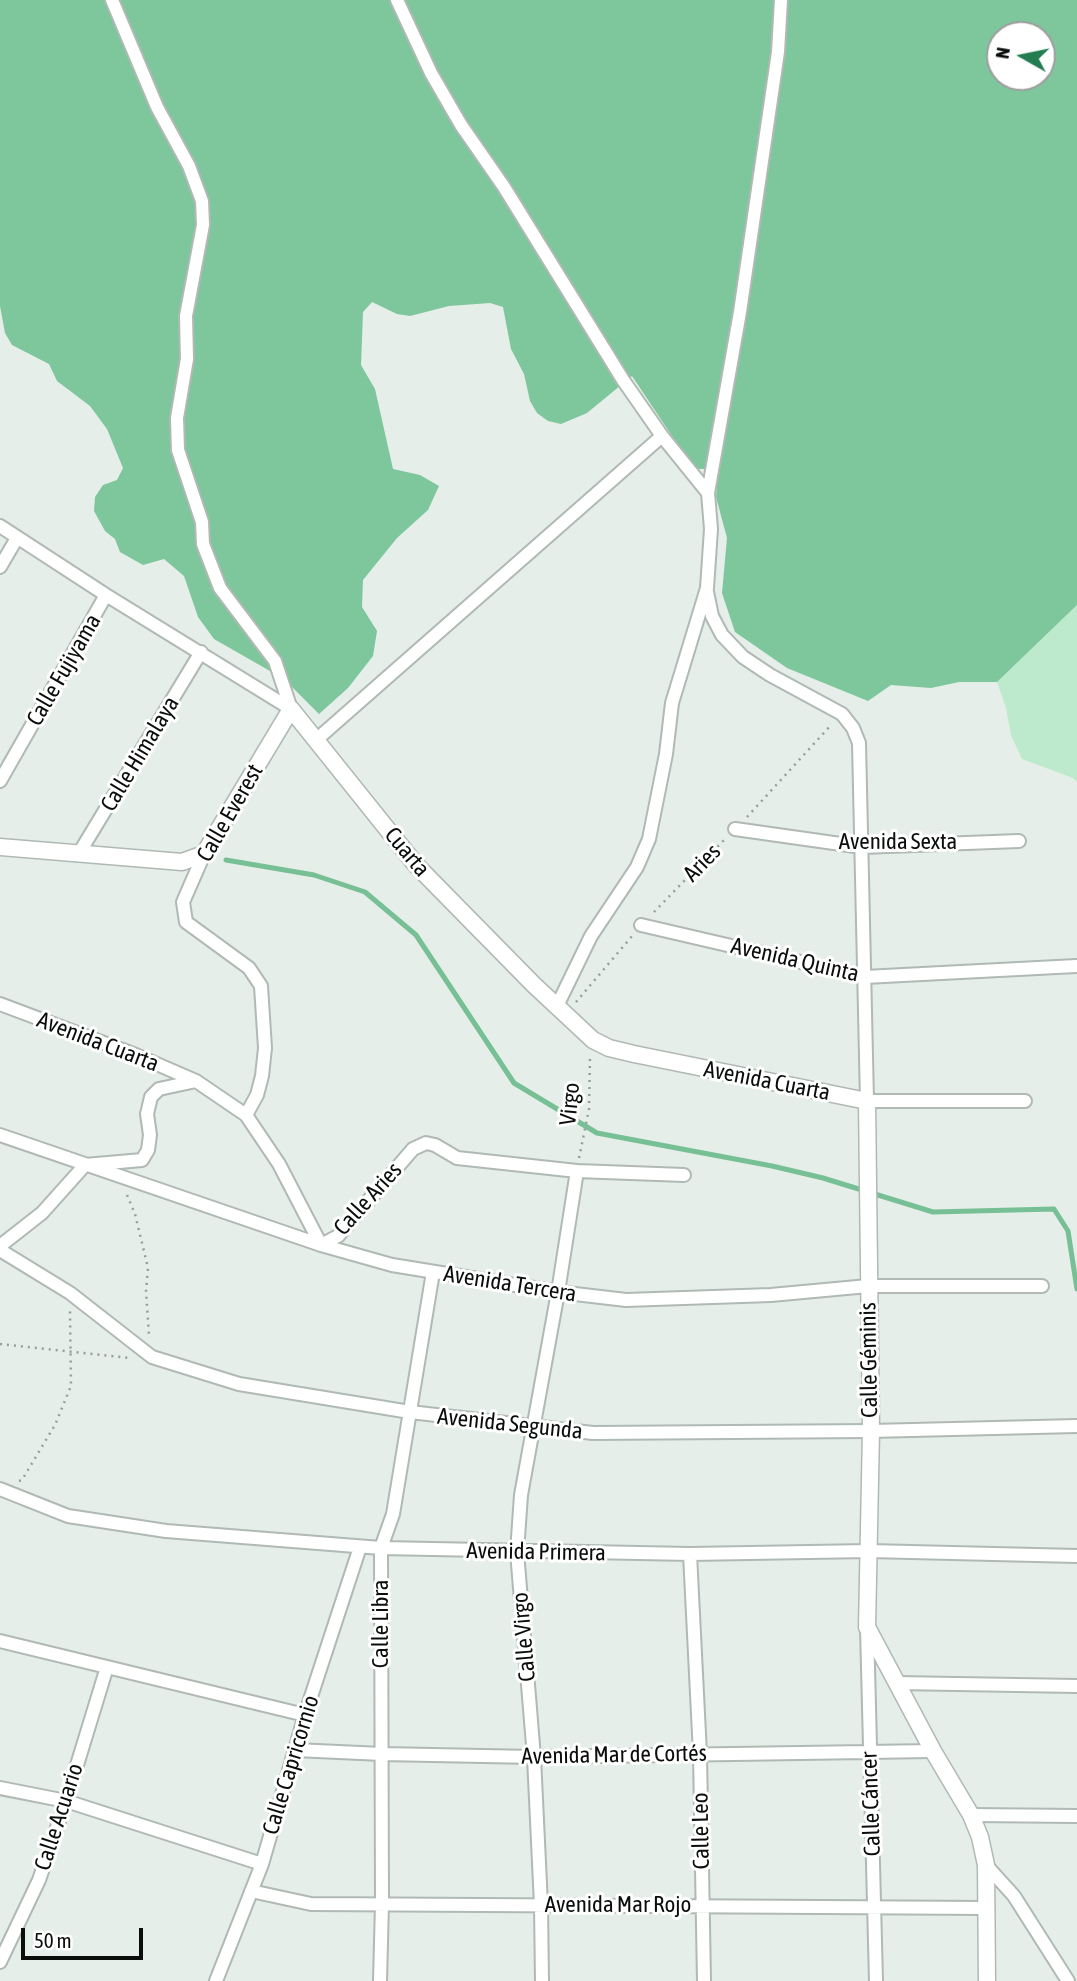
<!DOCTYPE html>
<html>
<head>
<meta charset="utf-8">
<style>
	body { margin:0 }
	#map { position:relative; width:1077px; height:1981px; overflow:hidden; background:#e5eee8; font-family:"Asap Condensed",sans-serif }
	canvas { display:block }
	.north { position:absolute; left:986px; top:21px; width:70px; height:70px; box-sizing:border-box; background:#fff; border:2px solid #9d9e9d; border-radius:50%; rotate:279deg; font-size:19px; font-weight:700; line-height:28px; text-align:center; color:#0a0d0b }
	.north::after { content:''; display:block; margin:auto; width:24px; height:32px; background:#247d51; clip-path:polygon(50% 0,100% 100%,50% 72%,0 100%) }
	.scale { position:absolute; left:21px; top:1928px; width:122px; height:32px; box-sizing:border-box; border:4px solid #0a0d0b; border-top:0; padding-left:9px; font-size:21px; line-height:24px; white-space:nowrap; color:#0a0d0b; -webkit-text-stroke:5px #fff; paint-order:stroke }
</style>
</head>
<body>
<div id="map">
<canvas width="1077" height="1981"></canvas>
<div class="north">N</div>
<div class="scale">50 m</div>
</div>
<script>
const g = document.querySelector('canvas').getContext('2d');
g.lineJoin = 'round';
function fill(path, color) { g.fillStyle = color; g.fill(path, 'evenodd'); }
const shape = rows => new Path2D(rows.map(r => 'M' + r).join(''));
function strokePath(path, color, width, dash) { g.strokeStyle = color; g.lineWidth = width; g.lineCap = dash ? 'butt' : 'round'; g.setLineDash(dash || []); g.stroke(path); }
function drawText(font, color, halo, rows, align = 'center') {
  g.font = font + ' "Asap Condensed",sans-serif'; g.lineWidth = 6; g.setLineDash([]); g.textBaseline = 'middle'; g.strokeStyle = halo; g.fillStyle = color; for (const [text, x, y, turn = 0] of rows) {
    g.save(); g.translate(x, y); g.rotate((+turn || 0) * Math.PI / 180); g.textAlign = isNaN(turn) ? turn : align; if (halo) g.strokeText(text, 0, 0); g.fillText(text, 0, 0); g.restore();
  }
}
fill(shape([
	[1077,605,1077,782,1073,778,1022,759,1011,735,1006,708,997,682]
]), '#bde9cd');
fill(shape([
	[0,0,1077,0,1077,605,997,682,959,682,931,688,891,685,868,701,787,668,735,632,722,593,727,538,716,497,718,469,694,469,632,376,587,413,561,424,548,421,537,413,530,401,524,374,511,349,503,307,490,303,449,306,410,316,397,314,372,302,363,312,361,365,375,389,393,469,420,475,439,486,428,510,397,538,363,580,362,607,377,631,373,656,348,688,319,714,284,679,214,639,198,617,184,576,164,559,143,565,120,552,115,539,105,531,94,511,95,497,103,485,117,480,123,468,107,429,90,406,57,381,49,364,12,345,5,333,0,306],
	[1000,35,1042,35,1042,77,1000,77]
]), '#7ec69c');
strokePath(shape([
	[226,860,314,875,365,892,416,935,514,1083,597,1133,772,1166,823,1178,933,1212,1054,1209,1068,1231,1077,1289]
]), '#77bf95', 5);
const minor = shape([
	[112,0,157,107,189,166,202,201,203,225,186,316,187,359,177,418,178,450,202,522,203,544,220,588,275,661,291,709],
	[397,0,431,73,461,125,504,187,623,380,662,436,708,493],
	[0,526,106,595,291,709],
	[0,567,17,538],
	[707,592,712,616,722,635,743,657,770,675,842,714,853,728,859,743,867,1101,1025,1101],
	[316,740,662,436],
	[0,781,106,595],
	[735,829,862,847,1019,841],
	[204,854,183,902,186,922,249,968,261,986,265,1048,262,1076,257,1095,246,1115],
	[78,855,201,652],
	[641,925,865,977,1076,966],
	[0,1004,136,1055,196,1081,246,1115,279,1164,321,1245,338,1236,413,1149,426,1143,435,1145,457,1158,577,1171,684,1175],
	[557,1006,591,936,637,867,649,839,666,754,672,703,707,588,711,529,708,493,740,312,778,52,781,0],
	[0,1135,321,1245,392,1265,558,1292,626,1300,771,1295,868,1286,1042,1286],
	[0,1246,42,1213,85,1165,142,1160,148,1150,150,1135,147,1114,151,1097,159,1089,196,1081],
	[0,1250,70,1293,152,1357,239,1384,410,1412,593,1433,871,1431,1077,1426],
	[0,1489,68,1516,166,1531,381,1548,690,1554,869,1551,1077,1556],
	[690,1554,700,1754,704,1981],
	[867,1628,876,1981],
	[0,1641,305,1715],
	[896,1683,1077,1686],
	[295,1750,382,1754,534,1757,933,1751],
	[0,1788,66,1801,262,1864],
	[971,1815,1077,1816],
	[986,1865,1014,1896,1068,1981],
	[251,1891,311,1904,988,1908],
	[0,1962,39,1880,66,1801,107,1667],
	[216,1981,262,1864,305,1715,360,1547],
	[380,1981,382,1904,381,1548,393,1514,433,1272],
	[542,1981,541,1905,534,1757,517,1552,521,1495,558,1292,577,1171]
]);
const tertiary = shape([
	[0,847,182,862,204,854,291,709,416,865,534,985,593,1040,609,1048,634,1054,867,1101,871,1431,867,1627,933,1751,971,1815,980,1837,986,1865,987,1981]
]);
strokePath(minor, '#b1b9b4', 16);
strokePath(tertiary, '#b1b9b4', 19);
strokePath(shape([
	[747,817,832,724],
	[654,912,725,839],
	[576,1002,633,935],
	[579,1158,589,1109,590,1057],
	[127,1195,135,1214,148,1268,146,1291,149,1335],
	[0,1344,129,1358],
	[19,1481,22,1480,55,1425,71,1386,70,1310]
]), '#979e99', 2.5, [2, 5]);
strokePath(minor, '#fff', 12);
strokePath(tertiary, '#fff', 16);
drawText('23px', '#0a0d0b', '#fff', [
	["Calle Fujiyama",64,670,-60],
	["Calle Himalaya",140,754,-59],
	["Calle Everest",230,813,-60],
	["Avenida Sexta",898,842],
	["Cuarta",407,852,50],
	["Aries",702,863,-46],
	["Avenida Quinta",795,960,13],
	["Avenida Cuarta",98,1042,21],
	["Avenida Cuarta",767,1081,11],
	["Virgo",570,1104,-84],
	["Calle Aries",368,1199,-48],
	["Avenida Tercera",510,1284,9],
	["Calle Géminis",869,1360,-91],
	["Avenida Segunda",510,1424,6],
	["Avenida Primera",536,1552,1],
	["Calle Libra",381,1624,-90],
	["Calle Virgo",524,1637,-95],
	["Avenida Mar de Cortés",614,1755,-1],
	["Calle Capricornio",291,1765,-73],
	["Calle Cáncer",871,1804,-92],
	["Calle Acuario",59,1817,-72],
	["Calle Leo",701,1831,-91],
	["Avenida Mar Rojo",618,1905]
]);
</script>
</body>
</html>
